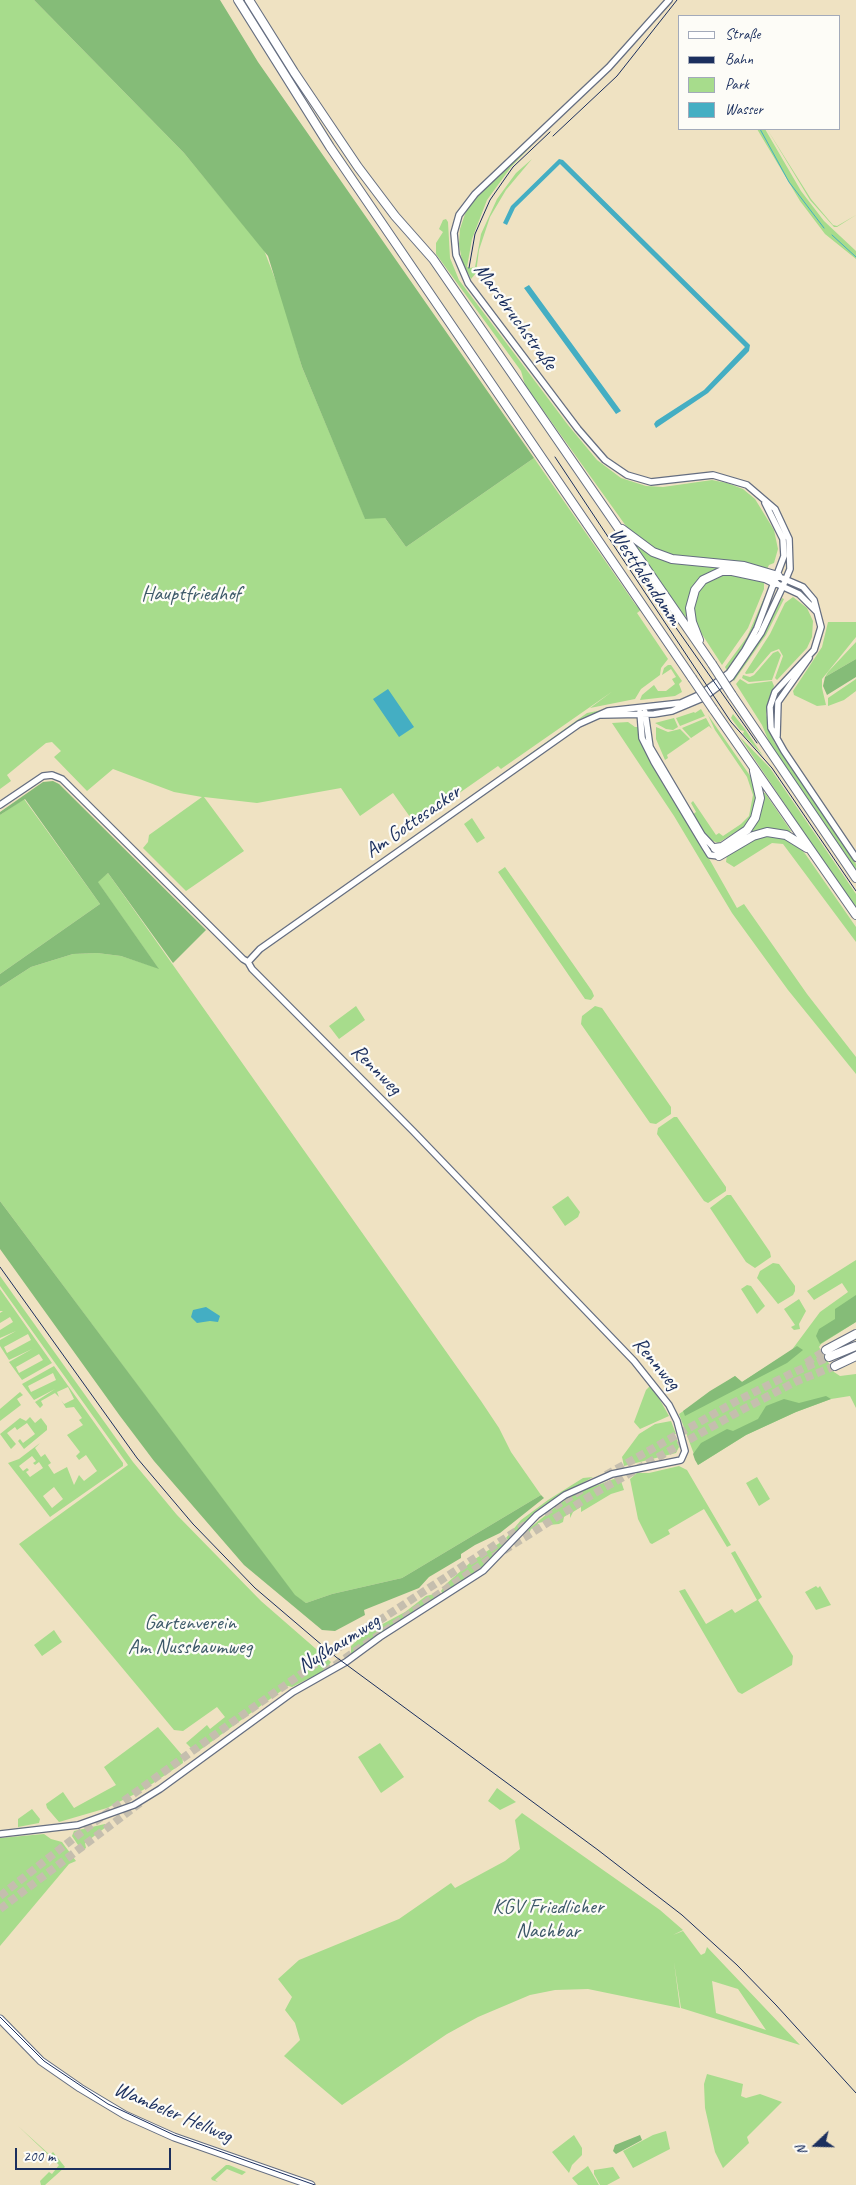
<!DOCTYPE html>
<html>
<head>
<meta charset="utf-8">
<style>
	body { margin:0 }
	#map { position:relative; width:856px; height:2185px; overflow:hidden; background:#efe2c2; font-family:Caveat,sans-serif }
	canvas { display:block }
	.legend { position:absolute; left:678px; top:15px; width:162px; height:115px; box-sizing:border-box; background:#fdfcf7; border:1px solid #a3aaba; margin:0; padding:6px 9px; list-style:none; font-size:15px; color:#1b2f5e }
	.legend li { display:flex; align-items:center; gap:10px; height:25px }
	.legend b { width:25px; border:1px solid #a3aaba }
	.north { position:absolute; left:791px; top:2120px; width:50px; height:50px; -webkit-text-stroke:4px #fdfcf7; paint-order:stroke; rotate:249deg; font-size:14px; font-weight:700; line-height:20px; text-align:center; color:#1b2f5e }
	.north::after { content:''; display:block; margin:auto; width:18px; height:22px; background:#1b2f5e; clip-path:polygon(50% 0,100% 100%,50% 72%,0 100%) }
	.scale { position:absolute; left:15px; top:2148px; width:156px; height:22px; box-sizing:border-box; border:2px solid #1b2f5e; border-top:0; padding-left:6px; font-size:15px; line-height:18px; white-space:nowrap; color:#1b2f5e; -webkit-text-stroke:4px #fdfcf7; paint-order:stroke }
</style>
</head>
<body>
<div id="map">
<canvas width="856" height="2185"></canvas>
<ul class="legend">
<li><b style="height:6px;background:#fff"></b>Straße</li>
<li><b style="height:6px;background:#1b2f5e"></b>Bahn</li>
<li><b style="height:14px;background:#a7dc8c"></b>Park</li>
<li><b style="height:14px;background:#44aec3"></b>Wasser</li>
</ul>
<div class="north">N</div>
<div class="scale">200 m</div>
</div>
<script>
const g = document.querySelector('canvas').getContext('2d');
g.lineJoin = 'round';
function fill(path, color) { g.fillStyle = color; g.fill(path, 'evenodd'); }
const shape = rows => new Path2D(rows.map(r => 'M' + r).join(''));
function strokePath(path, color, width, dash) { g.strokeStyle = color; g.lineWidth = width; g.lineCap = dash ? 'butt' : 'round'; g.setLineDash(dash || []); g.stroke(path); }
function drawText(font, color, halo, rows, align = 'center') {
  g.font = font + ' Caveat,sans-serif'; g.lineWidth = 4.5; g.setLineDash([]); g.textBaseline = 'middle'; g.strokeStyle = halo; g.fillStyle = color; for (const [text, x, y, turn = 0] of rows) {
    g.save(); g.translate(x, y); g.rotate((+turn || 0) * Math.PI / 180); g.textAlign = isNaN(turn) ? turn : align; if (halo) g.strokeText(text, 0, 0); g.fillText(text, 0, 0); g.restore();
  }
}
fill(shape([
	[0,0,34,0,184,153,264,250,282,297,302,367,365,518,385,518,406,547,534,458,635,604,641,610,637,613,668,659,661,668,660,675,641,689,635,699,590,708,613,691,501,769,498,766,415,824,393,793,360,816,341,788,257,803,204,797,244,851,186,891,143,848,148,842,149,835,202,797,174,792,113,769,87,791,54,757,61,751,52,742,46,743,7,775,11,781,0,789],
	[757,129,765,129,801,191,824,221,856,251,856,259,825,234,800,201],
	[767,129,811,199,833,225,837,226,856,215,837,227,834,227,810,200],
	[547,130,511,167,487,200,472,239,467,267,470,268,475,267,481,234,497,199,516,173,532,159,506,190,490,217,479,250,476,273,471,279,462,261,459,244,460,229,466,211,481,192],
	[446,219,448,222,450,258,459,280,568,425,597,460,621,478,646,486,663,487,712,480,727,483,743,489,755,499,774,530,778,549,774,563,769,565,767,569,684,559,658,552,631,533,525,385,521,371,436,254,436,243,443,232,439,229,443,220],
	[637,544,653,554,740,570,701,580,688,615,685,617,637,548],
	[731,574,764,580,764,589,748,628,722,665,694,622,693,602,704,582,715,576],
	[767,591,758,617,747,641,727,671,725,667,747,637],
	[793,597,807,608,813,621,812,637,807,648,777,680,775,678,783,656,779,649,771,652,753,673,746,674,745,673,770,634,785,603],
	[782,598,784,599,766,635,734,681,732,678,762,637],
	[828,622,856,622,856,637,822,679,822,688,826,705,817,706,794,695,793,691,822,647],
	[856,642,856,659,825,677,828,672],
	[778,651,781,655,772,680,749,682,742,678,743,675,750,677,754,675,773,653],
	[668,665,671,665,682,681,679,684,682,692,675,696,640,700,642,695,654,685,658,691,666,691,675,684,672,679,676,677,671,669,662,675,664,668],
	[740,679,748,684,772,681,774,686,766,714,774,742,856,864,856,870,770,744,762,725,736,684],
	[856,679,856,691,844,700,828,706,828,698],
	[628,705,593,714,578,721,506,771,587,713],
	[701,709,705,716,680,726,676,718,694,712,695,713],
	[733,714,745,729,763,756,743,734,744,731,740,730,731,718],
	[708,715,753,780,757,797,755,811,746,826,718,843,706,838,692,815,696,812,691,803,693,801,716,835,719,833,723,836,741,824,749,816,753,795,747,777,715,730],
	[674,718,678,727,673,730,666,729,655,723],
	[706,718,712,729,709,726,691,738,682,728],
	[729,721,739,736,770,768,856,894,856,910],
	[628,722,635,727,638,727,641,738,737,908,744,904,807,994,856,1057,856,1074,788,990,732,913,674,816,612,723],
	[656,727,668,732,680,729,690,739,667,755,668,758,665,760,656,739],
	[762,793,765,793,791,831,788,833,774,829,764,830,727,849,748,831],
	[24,799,100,904,0,974,0,815],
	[472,818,485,838,477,843,464,824],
	[776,834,796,843,806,855,856,927,856,942,783,844,772,843,734,867,726,862,727,855,756,836],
	[505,867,592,991,594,996,591,1000,585,999,498,872],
	[108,873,481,1401,499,1428,511,1452,541,1495,402,1578,332,1594,306,1603,295,1596,0,1201,0,987,31,967,73,954,97,953,121,956,158,968,97,881],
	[356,1006,365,1020,339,1039,329,1026],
	[595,1006,602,1008,671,1107,671,1114,656,1124,650,1123,581,1024,582,1016],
	[674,1117,677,1117,726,1187,726,1191,708,1203,704,1201,657,1134,658,1128],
	[727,1195,731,1195,770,1252,771,1257,755,1268,746,1262,710,1208],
	[568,1196,580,1212,578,1217,565,1226,552,1207],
	[856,1260,856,1322,821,1344,819,1347,834,1372,840,1376,856,1374,856,1408,850,1396,831,1399,796,1412,746,1435,698,1465,679,1414,735,1376,742,1382,791,1351,820,1312,848,1292,842,1283,814,1300,807,1291],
	[773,1263,779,1264,795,1286,795,1291,793,1295,778,1304,757,1278,760,1271],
	[0,1276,133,1462,177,1515,261,1601,331,1662,324,1671,292,1687,288,1686,200,1750,194,1751,186,1743,207,1725,210,1729,225,1717,217,1707,183,1731,174,1730,19,1544,128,1465,0,1286],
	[747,1285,751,1286,765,1306,757,1314,741,1289],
	[0,1289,52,1363,22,1380,9,1362,32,1349,9,1360,0,1346,0,1340,16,1331,0,1338,0,1330,13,1322,10,1317,0,1323,0,1313,3,1311,0,1311],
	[28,1334,31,1340,7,1353,4,1347],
	[39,1354,43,1360,19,1373,16,1367],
	[799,1299,806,1311,799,1324,800,1329,794,1330,791,1327,795,1325,784,1309],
	[54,1366,123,1463,123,1466,50,1517,8,1463,19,1459,40,1443,35,1448,41,1457,45,1454,51,1463,48,1465,54,1474,67,1467,74,1485,79,1475,84,1481,97,1471,86,1455,79,1460,76,1456,80,1452,67,1435,83,1425,79,1420,82,1418,74,1407,66,1408,61,1400,64,1404,74,1399,68,1387,57,1392,59,1397,55,1393,41,1401,43,1405,40,1408,35,1402,55,1389,34,1400,22,1384],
	[53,1373,56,1380,31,1392,28,1386],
	[32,1456,36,1461,33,1463,35,1465,39,1462,43,1468,30,1477,26,1472,29,1470,27,1468,23,1471,19,1466],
	[54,1487,63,1499,52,1508,43,1496],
	[650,1386,660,1400,669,1416,640,1429,634,1422,646,1390],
	[20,1392,23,1395,17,1399,21,1405,0,1421,0,1409],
	[30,1417,35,1423,41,1418,47,1426,47,1430,24,1449,18,1441,20,1439,23,1443,35,1434,27,1423,17,1430,15,1427,7,1433,16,1444,11,1449,0,1434,20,1418,26,1421],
	[671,1421,676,1434,669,1436,670,1440,677,1439,679,1447,676,1453,624,1466,622,1457,639,1434,655,1424],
	[679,1466,687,1470,731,1545,727,1547,704,1509,668,1530,670,1534,652,1544,650,1543,638,1519,630,1479,637,1473,649,1473],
	[593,1477,548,1503,509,1541,506,1538,521,1520,548,1500,583,1478],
	[757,1477,770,1499,759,1506,746,1483],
	[614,1479,621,1481,624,1490,611,1494,581,1512,581,1507,573,1512,570,1518,570,1513,564,1517,563,1522,559,1524,549,1525,548,1521,538,1523,537,1530,534,1531,533,1528,531,1529,526,1541,525,1534,530,1528,559,1504,577,1493],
	[504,1540,507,1543,482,1568,443,1594,441,1591,446,1584,472,1561],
	[735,1551,762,1597,758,1600,793,1656,792,1665,742,1694,738,1692,679,1591,685,1589,706,1624,732,1609,735,1613,757,1600,731,1553],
	[816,1586,818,1588,820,1586,831,1605,816,1610,805,1592],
	[438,1593,439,1595,351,1654,351,1646,364,1634,405,1612,426,1596],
	[54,1630,62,1642,42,1656,34,1645],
	[158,1727,182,1755,183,1763,143,1790,107,1808,59,1822,47,1808,46,1804,63,1792,74,1808,116,1785,104,1767],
	[380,1743,404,1777,381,1793,358,1757],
	[497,1788,516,1802,500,1810,488,1801],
	[32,1809,40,1819,39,1823,18,1827,18,1819],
	[522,1813,660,1910,683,1930,673,1935,683,1931,701,1955,705,1953,707,1947,800,2045,681,2008,674,1962,680,2008,588,1989,555,1990,530,1995,478,2017,447,2034,342,2105,284,2056,300,2040,295,2023,285,2010,292,1997,278,1979,299,1960,399,1919,451,1883,455,1888,505,1861,520,1849,515,1820],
	[712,1981,738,1989,766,2030,716,2013],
	[105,1824,106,1827,85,1843,86,1848,82,1851,72,1836,74,1831],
	[44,1834,51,1839,62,1842,76,1861,69,1864,0,1946,0,1838],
	[707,2074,743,2084,741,2096,746,2098,760,2094,782,2102,747,2137,749,2143,723,2168,715,2152,705,2108,704,2084],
	[18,2126,50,2155,53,2152,65,2167,45,2185,41,2185,40,2181,49,2172,52,2174,59,2165],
	[666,2131,670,2149,633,2168,623,2151,653,2135],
	[574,2135,582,2148,582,2155,572,2165,569,2173,552,2152],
	[226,2165,229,2165,246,2172,242,2175,227,2169,215,2180,218,2182,212,2180,211,2178],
	[588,2166,599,2185,578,2185,572,2178],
	[613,2167,620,2178,607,2185,600,2185,594,2174,594,2170]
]), '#a7dc8c');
fill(shape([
	[34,0,220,0,258,62,534,458,406,547,385,518,365,519,302,367,268,256,184,153],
	[856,659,856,677,827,695,823,686,825,677],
	[53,781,59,784,206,930,173,963,108,873,98,882,159,969,121,956,97,953,73,954,31,967,0,987,0,974,100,904,25,799,0,815,0,812,43,782],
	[0,1201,295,1595,306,1603,332,1594,402,1578,541,1495,544,1498,500,1533,475,1545,461,1554,461,1558,429,1577,419,1588,364,1610,365,1615,335,1631,322,1630,244,1565,154,1461,120,1416,0,1249],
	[856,1295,856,1322,820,1344,816,1336,819,1329,835,1319,835,1309],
	[797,1346,803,1350,787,1363,685,1416,683,1411,710,1391,735,1376,742,1382],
	[826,1396,831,1399,796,1412,746,1435,698,1465,695,1460,693,1454,701,1443,727,1429,733,1431,758,1419,766,1406,784,1399,799,1403],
	[640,2135,642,2140,616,2154,613,2151,615,2145]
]), '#85bc78');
fill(shape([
	[559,159,563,160,750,345,749,351,708,393,656,428,654,424,656,421,704,390,745,347,560,164,515,208,507,225,503,223,511,206],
	[529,285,621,411,616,414,524,288],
	[388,689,414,727,399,737,373,699],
	[206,1307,220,1316,218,1322,210,1321,197,1323,191,1317,193,1310]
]), '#44aec3');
strokePath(shape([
	[760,129,789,182,824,228],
	[832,235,856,257]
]), '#44aec3', 1);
strokePath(shape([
	[806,1363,826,1350],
	[606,1475,733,1403,790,1374,829,1357],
	[544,1513,583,1489],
	[325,1672,487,1561,595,1493,738,1412,795,1382,835,1366],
	[0,1896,92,1824,231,1723,354,1637,530,1522],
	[0,1909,140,1803]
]), '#c5beae', 8, [8, 4]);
const minor = shape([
	[782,578,803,587,814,600,821,627,814,650,775,692,770,707,771,728,784,751,856,858],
	[775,583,799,594,817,612],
	[640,712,642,738,654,762,705,847,710,855,719,856],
	[645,712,650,747,702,835,717,851],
	[601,715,654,714,672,711,703,698,731,677,761,633,783,586,790,569,789,539,775,509,747,485,713,475,651,482,627,475,605,460,578,429,468,283,456,255,454,233,459,215,475,194,609,67,669,0],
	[777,736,778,702,809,658],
	[0,805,43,776,52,775,62,779,243,959,248,962,252,969,413,1131,634,1361,669,1405,677,1421,685,1451,681,1460,612,1474,565,1495,537,1515,483,1571,380,1637,346,1662,293,1692,160,1789,134,1805,78,1825,0,1834],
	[248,962,260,949,579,724,608,711,681,703,701,694,729,673,745,650,757,628,784,556,783,539,765,503]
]);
const major = shape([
	[0,2019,41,2061,80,2088,125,2115,174,2137,311,2185]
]);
const highway = shape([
	[238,0,330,147,692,678],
	[249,0,294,72,358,167,395,216,433,259,712,664],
	[622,529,653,552,672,559,744,566,778,576],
	[699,640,692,622,690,608,695,590,703,580,722,571,732,571,765,578,775,583],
	[732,695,856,878],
	[713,709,856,915],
	[715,848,722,847,738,836,747,830,755,818,760,798,754,771],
	[719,856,753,836,767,832,786,835,807,848],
	[826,1350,856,1334],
	[829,1357,856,1346],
	[835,1366,856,1356]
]);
strokePath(minor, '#656e81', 8);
strokePath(major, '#656e81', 9);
strokePath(highway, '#656e81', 10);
strokePath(minor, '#fff', 5.5);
strokePath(major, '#fff', 7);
strokePath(highway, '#fff', 8);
strokePath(shape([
	[553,136,617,76,677,0],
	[0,2017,44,2061,108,2104,174,2135,315,2185]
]), '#1b2f5e', 1);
strokePath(shape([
	[469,268,475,234,490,200,513,167,550,132],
	[555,457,731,722,772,768,856,891],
	[672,622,757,743],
	[0,1267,137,1458,193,1524,255,1588,336,1657,598,1850,682,1915,737,1965,776,2005,856,2093]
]), '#1b2f5e', 1);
const highwayBridge = shape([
	[712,664,732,695],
	[692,678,713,709]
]);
strokePath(highwayBridge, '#656e81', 10, []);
strokePath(highwayBridge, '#fff', 8);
drawText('21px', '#1b2f5e', '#fdfcf7', [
	["Marsbruchstraße",515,317,54],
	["Westfalendamm",645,577,56],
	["Am Gottesacker",413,822,-35],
	["Rennweg",376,1070,45],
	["Rennweg",656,1364,50],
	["Nußbaumweg",339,1644,-32],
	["Wambeler Hellweg",173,2113,23]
]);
drawText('21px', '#3e5a6a', '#fdfcf7', [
	["Hauptfriedhof",191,594],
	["Gartenverein",190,1623],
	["Am Nussbaumweg",190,1647],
	["KGV Friedlicher",548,1907],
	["Nachbar",548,1931]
]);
</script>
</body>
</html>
